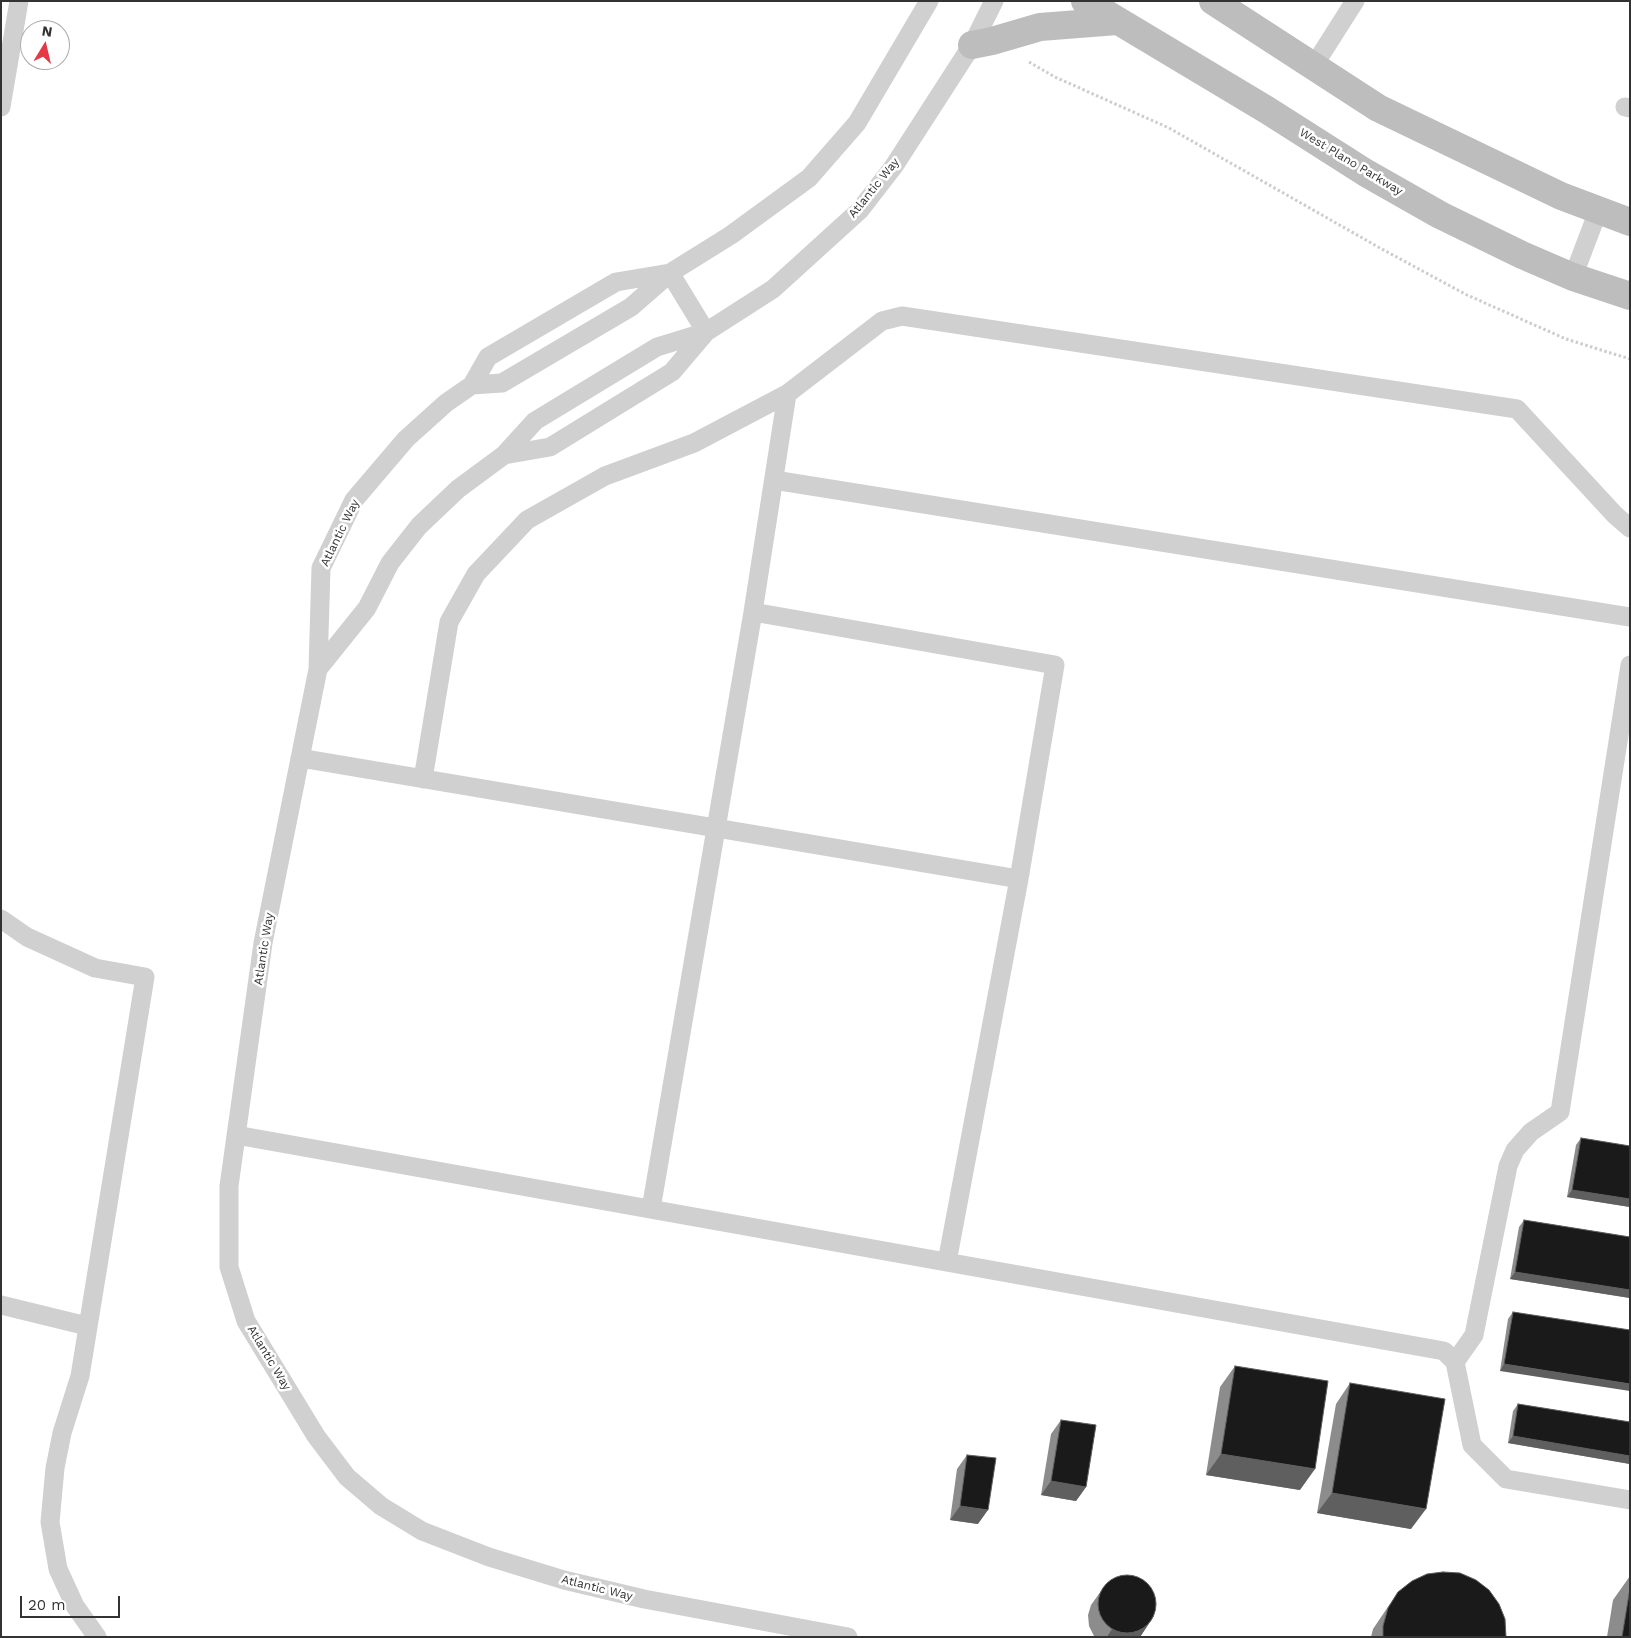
<!DOCTYPE html>
<html>
<head>
<meta charset="utf-8">
<style>
	body { margin:0 }
	#map { position:relative; width:1631px; height:1638px; overflow:hidden; background:#fff; font-family:"Work Sans",sans-serif }
	canvas { display:block }
	.frame { position:absolute; inset:0; border:2px solid #333; pointer-events:none }
	.north { position:absolute; left:20px; top:20px; width:50px; height:50px; box-sizing:border-box; background:#fff; border:1px solid #adadad; border-radius:50%; rotate:9deg; font-size:14px; font-weight:700; line-height:20px; text-align:center; color:#333 }
	.north::after { content:''; display:block; margin:auto; width:18px; height:22px; background:#e63946; clip-path:polygon(50% 0,100% 100%,50% 72%,0 100%) }
	.scale { position:absolute; left:20px; top:1596px; width:100px; height:22px; box-sizing:border-box; border:2px solid #333; border-top:0; padding-left:6px; font-size:15px; line-height:18px; white-space:nowrap; color:#333; -webkit-text-stroke:4px #fff; paint-order:stroke }
</style>
</head>
<body>
<div id="map">
<canvas width="1631" height="1638"></canvas>
<div class="frame"></div>
<div class="north">N</div>
<div class="scale">20 m</div>
</div>
<script>
const g = document.querySelector('canvas').getContext('2d');
g.lineJoin = 'round';
const shape = rows => new Path2D(rows.map(r => 'M' + r).join(''));
function strokePath(path, color, width, dash) { g.strokeStyle = color; g.lineWidth = width; g.lineCap = dash ? 'butt' : 'round'; g.setLineDash(dash || []); g.stroke(path); }
function fill(path, color) { g.fillStyle = color; g.fill(path, 'evenodd'); }
function drawText(font, color, halo, rows, align = 'center') {
  g.font = font + ' "Work Sans",sans-serif'; g.lineWidth = 5; g.setLineDash([]); g.textBaseline = 'middle'; g.strokeStyle = halo; g.fillStyle = color; for (const [text, x, y, turn = 0] of rows) {
    g.save(); g.translate(x, y); g.rotate((+turn || 0) * Math.PI / 180); g.textAlign = isNaN(turn) ? turn : align; if (halo) g.strokeText(text, 0, 0); g.fillText(text, 0, 0); g.restore();
  }
}
strokePath(shape([
	[1029,62,1055,77,1169,128,1380,248,1467,295,1566,339,1630,359]
]), '#cdcdcd', 3, [2.5, 2.5]);
strokePath(shape([
	[1313,67,1355,1],
	[1,107,19,1],
	[1625,107,1630,108],
	[670,273,616,282,488,357,472,385,446,403,406,439,354,500,321,568,318,669,263,943,229,1186,229,1267,246,1321,316,1436,347,1477,381,1506,422,1531,489,1557,564,1580,644,1599,848,1637],
	[670,273,706,332],
	[1573,277,1598,211],
	[472,385,502,383,631,307,670,273,731,235,809,178,857,123,929,1],
	[504,455,550,447,672,372,706,332],
	[774,480,1630,617],
	[318,669,367,608,390,563,419,526,458,489,504,455,535,421,657,347,706,332,773,289,860,210,894,166,972,45,994,1],
	[300,758,1019,879,1055,665,753,612,787,394,882,321,902,316,1517,409,1615,515,1630,528],
	[423,779,449,622,476,574,527,520,605,476,694,443,787,394],
	[1,919,27,937,95,968,145,977,80,1376,62,1433,55,1468,50,1522,58,1569,75,1606,97,1637],
	[236,1135,1444,1351,1455,1362,1472,1445,1506,1479,1630,1500],
	[651,1209,753,612],
	[947,1262,1019,879],
	[1,1305,87,1326],
	[1455,1362,1474,1335,1508,1166,1515,1150,1531,1132,1560,1112,1630,665]
]), '#d0d0d0', 19);
strokePath(shape([
	[1085,1,1267,110,1366,173,1440,215,1522,255,1573,277,1630,296],
	[1213,1,1378,108,1561,196,1630,222],
	[972,45,992,41,1040,27,1117,21]
]), '#bdbdbd', 28);
fill(shape([
	[1581,1138,1630,1146,1630,1207,1567,1197,1576,1145],
	[1524,1220,1630,1237,1630,1298,1510,1279,1519,1227],
	[1513,1312,1630,1330,1500,1371,1508,1319],
	[1235,1366,1300,1490,1206,1475,1220,1387],
	[1350,1383,1411,1529,1317,1513,1336,1404],
	[1518,1404,1630,1422,1630,1464,1508,1443,1513,1411],
	[1061,1420,1086,1487,1076,1501,1041,1495,1051,1434],
	[967,1455,978,1524,950,1520,957,1469],
	[1630,1576,1630,1637,1607,1637,1613,1600],
	[1101,1591,1154,1616,1140,1637,1094,1636,1089,1626,1088,1615,1091,1605],
	[1398,1592,1506,1637,1371,1637,1373,1629]
]), '#8c8c8c');
fill(shape([
	[1572,1190,1630,1199,1630,1207,1567,1197],
	[1515,1272,1630,1290,1630,1298,1510,1279],
	[1504,1364,1630,1384,1630,1391,1500,1371],
	[1513,1436,1630,1456,1630,1464,1508,1443],
	[1221,1454,1315,1469,1300,1490,1206,1475],
	[1051,1481,1086,1487,1076,1501,1041,1495],
	[1332,1493,1426,1509,1411,1529,1317,1513],
	[960,1506,988,1510,978,1524,950,1520],
	[1154,1616,1140,1637,1107,1637,1112,1629]
]), '#5f5f5f');
const building = shape([
	[1581,1138,1630,1146,1630,1199,1572,1190,1581,1138],
	[1524,1220,1630,1237,1630,1290,1515,1272,1524,1220],
	[1513,1312,1630,1330,1630,1384,1504,1364,1513,1312],
	[1235,1366,1328,1381,1315,1469,1221,1454,1235,1366],
	[1350,1383,1445,1399,1426,1509,1332,1493,1350,1383],
	[1518,1404,1630,1422,1630,1456,1513,1436,1518,1404],
	[1061,1420,1096,1425,1086,1487,1051,1481,1061,1420],
	[967,1455,996,1458,988,1510,960,1506,967,1455],
	[1443,1572,1460,1573,1476,1580,1489,1590,1499,1604,1505,1619,1506,1637,1383,1637,1383,1626,1388,1608,1398,1592,1412,1581,1427,1574,1443,1572],
	'1098 1604a29 29 0 1 1 58 0a29 29 0 1 1-58 0Z',
	[1630,1588,1630,1637,1622,1637,1630,1588]
]);
fill(building, '#1a1a1a');
strokePath(building, '#5f5f5f', 1);
drawText('12px', '#333', '#fff', [
	["West Plano Parkway",1351,162,31],
	["Atlantic Way",874,188,-51],
	["Atlantic Way",340,533,-64],
	["Atlantic Way",264,949,-81],
	["Atlantic Way",269,1358,59],
	["Atlantic Way",597,1588,14]
]);
</script>
</body>
</html>
